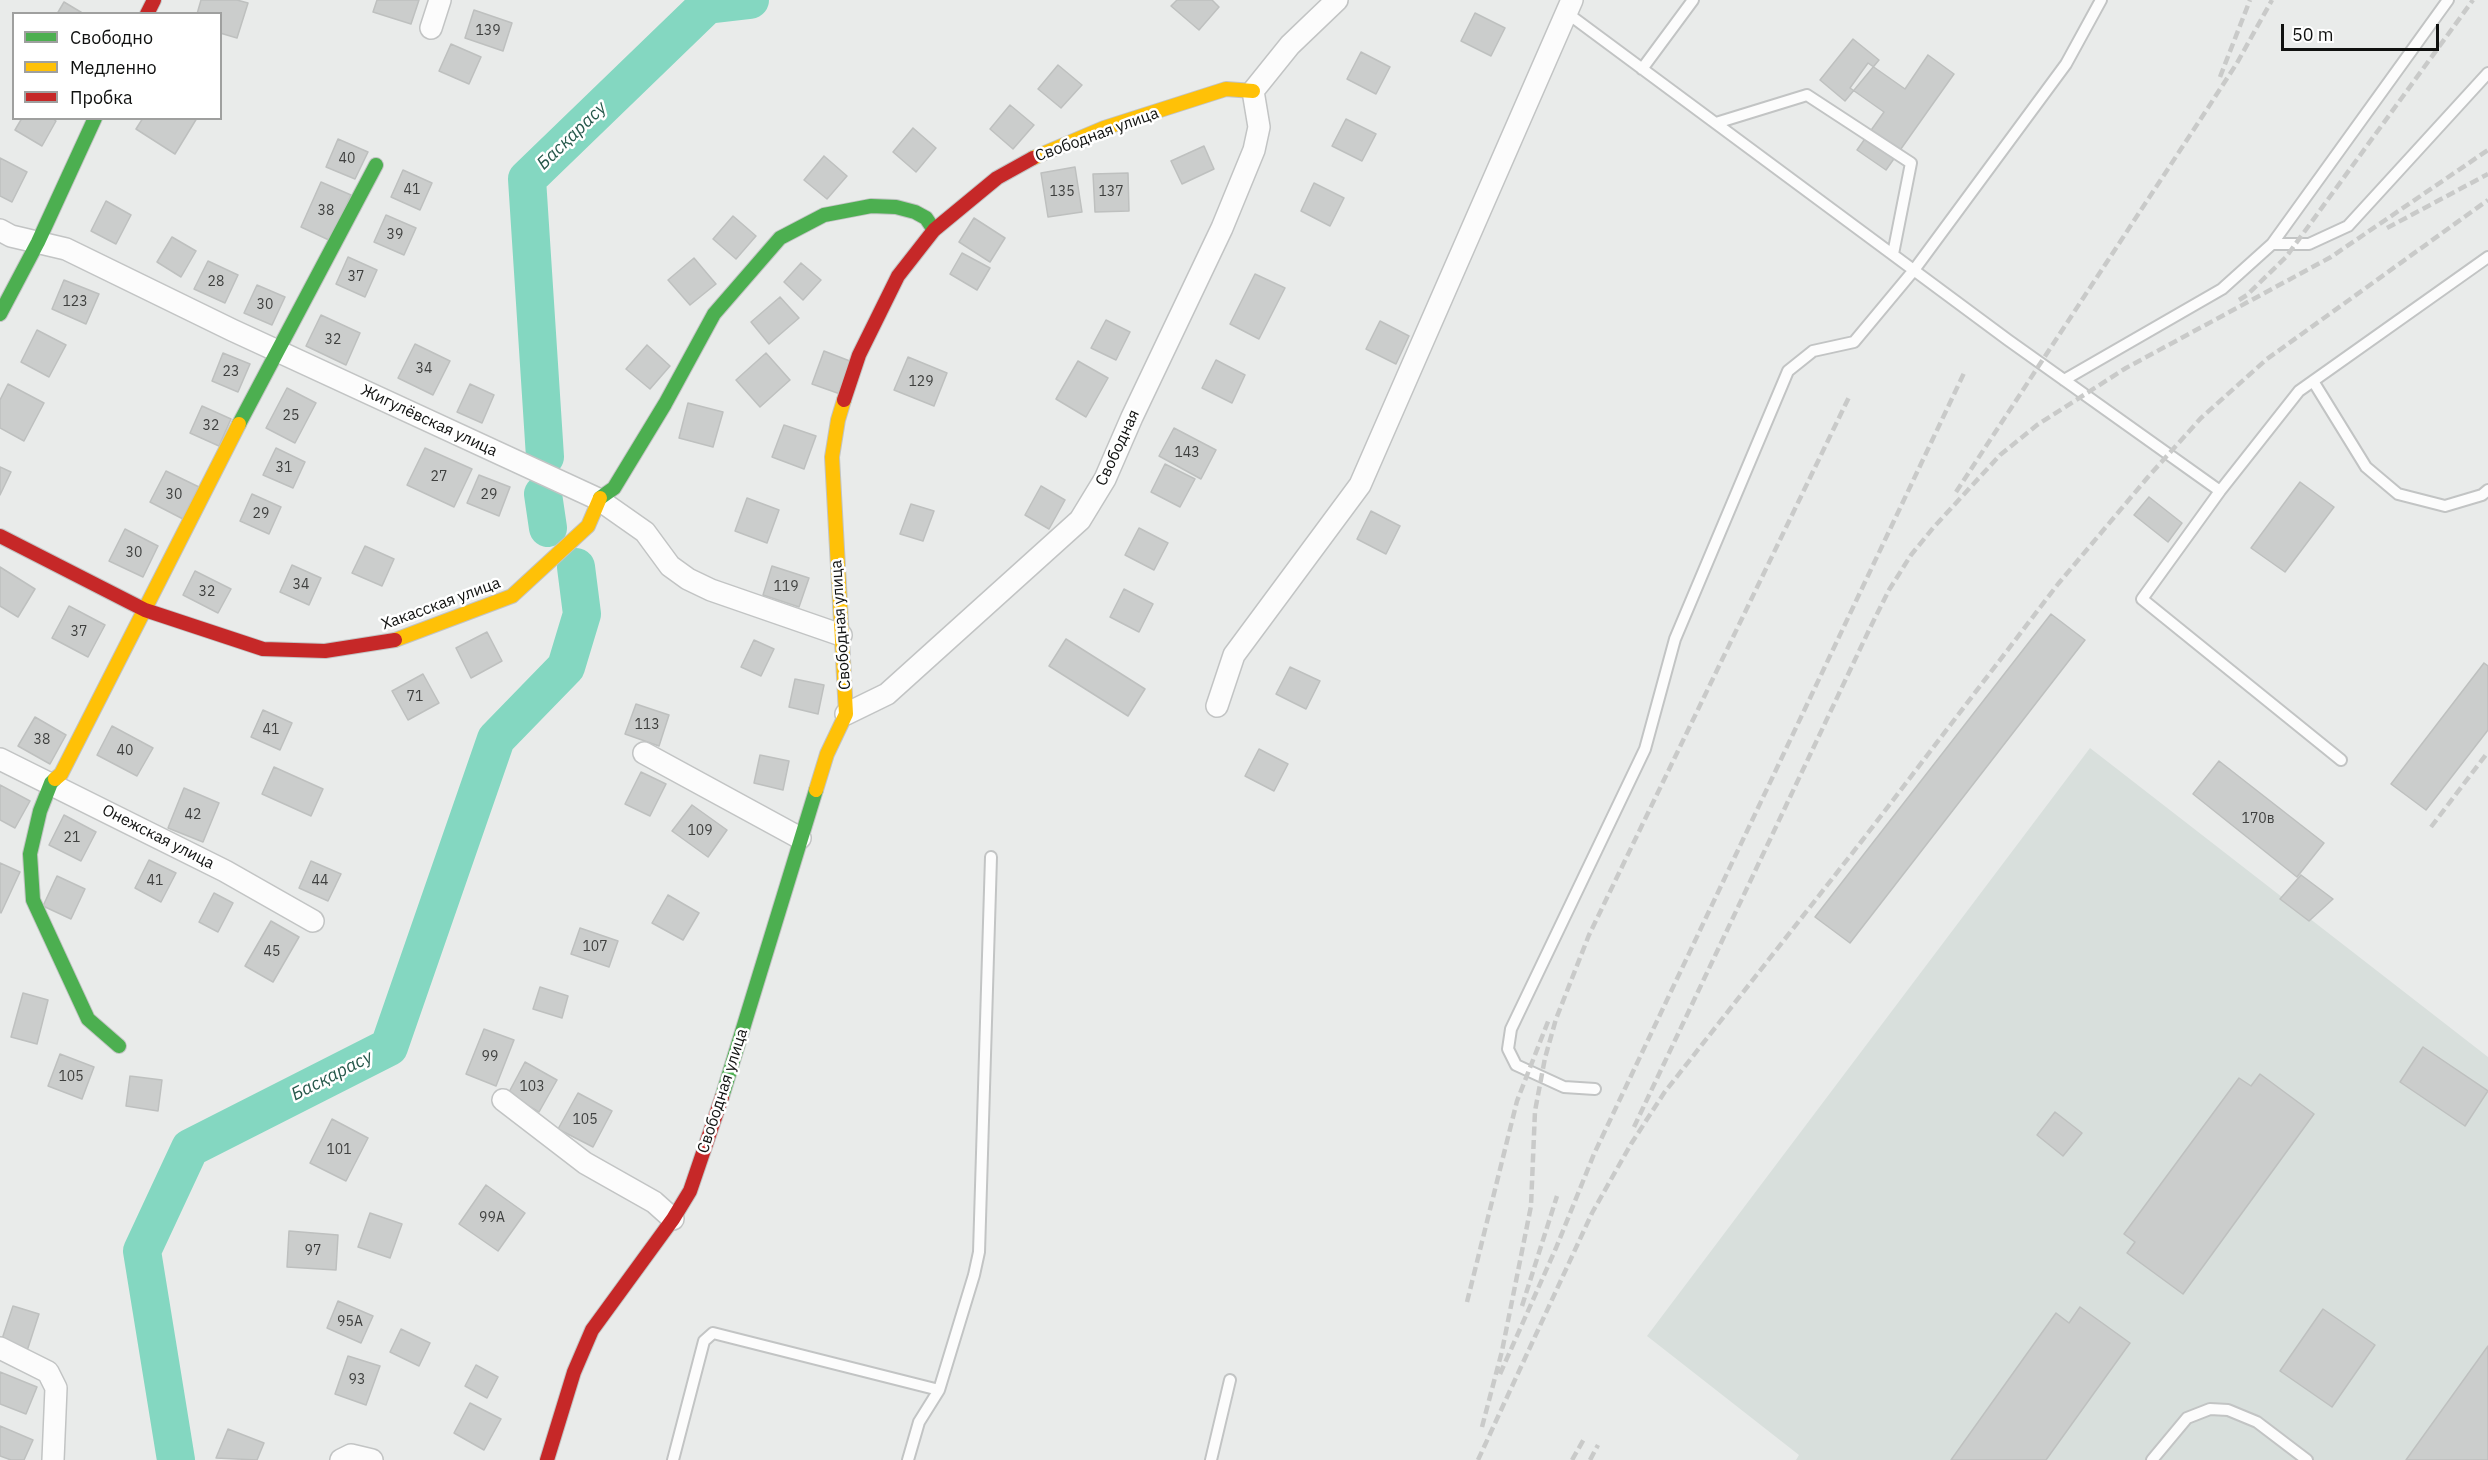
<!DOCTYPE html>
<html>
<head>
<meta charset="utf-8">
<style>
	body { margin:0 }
	#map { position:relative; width:2488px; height:1460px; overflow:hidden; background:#e9ebea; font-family:"IBM Plex Sans",sans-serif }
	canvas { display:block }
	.legend { position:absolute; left:12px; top:12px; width:210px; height:108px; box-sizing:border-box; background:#fff; border:2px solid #9fa09f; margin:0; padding:8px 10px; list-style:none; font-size:18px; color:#101110 }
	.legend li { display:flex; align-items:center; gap:12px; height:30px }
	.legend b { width:30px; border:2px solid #9fa09f }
	.scale { position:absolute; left:2281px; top:24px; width:158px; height:27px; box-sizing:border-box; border:3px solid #101110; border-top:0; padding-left:8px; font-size:18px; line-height:21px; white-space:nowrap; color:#101110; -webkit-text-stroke:4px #fff; paint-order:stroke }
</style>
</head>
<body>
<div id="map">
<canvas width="2488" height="1460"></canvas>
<ul class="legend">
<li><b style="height:8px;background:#4caf50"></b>Свободно</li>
<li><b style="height:8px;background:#ffc107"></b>Медленно</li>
<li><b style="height:8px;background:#c62828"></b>Пробка</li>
</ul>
<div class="scale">50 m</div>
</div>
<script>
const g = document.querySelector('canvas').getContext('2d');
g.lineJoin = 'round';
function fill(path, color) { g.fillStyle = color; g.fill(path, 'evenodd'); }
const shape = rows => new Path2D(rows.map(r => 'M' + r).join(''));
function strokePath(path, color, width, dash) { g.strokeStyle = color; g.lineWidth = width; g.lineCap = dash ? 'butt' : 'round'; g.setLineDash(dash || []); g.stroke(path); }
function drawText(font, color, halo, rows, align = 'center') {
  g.font = font + ' "IBM Plex Sans",sans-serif'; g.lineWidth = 5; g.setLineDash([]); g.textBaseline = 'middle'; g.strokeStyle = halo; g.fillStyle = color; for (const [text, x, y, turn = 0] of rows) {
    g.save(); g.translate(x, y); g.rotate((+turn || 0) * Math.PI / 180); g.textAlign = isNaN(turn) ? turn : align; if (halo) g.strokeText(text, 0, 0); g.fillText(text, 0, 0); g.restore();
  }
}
fill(shape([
	[2090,748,2488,1057,2488,1460,1796,1460,1799,1455,1647,1336]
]), '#d8dfdc');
strokePath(shape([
	[545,457,527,179,707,5,750,0],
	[543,494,548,528],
	[176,1460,142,1251,190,1148,389,1047,496,739,566,667,582,614,576,567]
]), '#84d7c1', 38);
const building = shape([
	[201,0,237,0,248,3,237,38,220,33,220,14,197,14,201,0],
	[377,0,419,0,411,24,373,12,377,0],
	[1177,0,1212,0,1219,7,1199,30,1171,6,1177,0],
	[64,2,84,14,57,14,64,2],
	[474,10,512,23,503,51,465,38,474,10],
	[1475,13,1505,28,1491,56,1461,41,1475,13],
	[1853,39,1879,60,1845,101,1820,80,1853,39],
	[451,44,481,57,469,84,439,71,451,44],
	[1361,52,1390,67,1376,94,1347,79,1361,52],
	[1928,55,1954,74,1886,170,1857,150,1884,112,1850,88,1868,63,1905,89,1928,55],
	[1058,65,1082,85,1061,108,1038,89,1058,65],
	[1010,105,1034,125,1013,149,990,129,1010,105],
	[22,118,52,118,56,121,42,146,15,130,22,118],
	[143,118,197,118,175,154,136,129,143,118],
	[1346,119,1376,134,1362,161,1332,146,1346,119],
	[913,128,936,148,916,172,893,152,913,128],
	[338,139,368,152,355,179,326,167,338,139],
	[1204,146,1214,169,1182,184,1171,161,1204,146],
	[824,156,847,176,827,199,804,180,824,156],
	[0,158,27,172,12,202,0,196,0,158],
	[1075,167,1082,212,1048,217,1041,173,1075,167],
	[403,170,432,183,420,210,391,197,403,170],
	[1128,173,1129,211,1095,212,1093,174,1128,173],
	[321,182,351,195,331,241,301,227,321,182],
	[1314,183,1344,198,1330,226,1301,211,1314,183],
	[106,201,131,215,116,244,91,231,106,201],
	[386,215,416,228,404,255,374,242,386,215],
	[733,216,756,236,736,259,713,239,733,216],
	[974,218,1005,238,990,262,959,242,974,218],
	[172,237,196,251,181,277,157,262,172,237],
	[962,253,990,268,977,290,950,274,962,253],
	[348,257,377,270,365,297,336,284,348,257],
	[694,258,716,284,690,305,668,280,694,258],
	[208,261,238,275,225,303,194,289,208,261],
	[801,263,821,280,803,300,784,282,801,263],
	[1255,274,1285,288,1259,339,1230,324,1255,274],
	[64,280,99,294,86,324,52,309,64,280],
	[257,285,285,297,272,325,244,313,257,285],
	[780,297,799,318,769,344,751,322,780,297],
	[321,315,360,333,346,365,306,346,321,315],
	[1106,320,1130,332,1116,360,1091,348,1106,320],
	[1380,321,1409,336,1396,364,1366,349,1380,321],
	[37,330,66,345,49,377,21,362,37,330],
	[415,344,450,361,433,395,398,378,415,344],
	[647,345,670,366,650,389,626,369,647,345],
	[824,351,855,363,843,395,812,384,824,351],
	[223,353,250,364,238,392,212,381,223,353],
	[766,353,790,380,760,407,736,380,766,353],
	[908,357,947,373,934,406,894,390,908,357],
	[1216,360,1245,375,1232,403,1202,388,1216,360],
	[1078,361,1108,378,1086,417,1056,399,1078,361],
	[8,384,44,403,24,441,0,428,0,400,8,384],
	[470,384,494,395,482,423,457,412,470,384],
	[287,388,316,403,295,443,266,428,287,388],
	[688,403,723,412,713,447,679,438,688,403],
	[202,406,231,419,219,446,190,433,202,406],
	[784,425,816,436,804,469,772,457,784,425],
	[1174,428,1216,450,1201,479,1159,456,1174,428],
	[276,448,305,462,293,488,263,475,276,448],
	[425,448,472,469,454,507,407,485,425,448],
	[1165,464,1195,479,1180,507,1151,492,1165,464],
	[0,467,11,472,0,495,0,467],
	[166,471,199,487,183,519,150,502,166,471],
	[479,475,510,487,499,516,467,503,479,475],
	[2300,482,2334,507,2285,572,2251,548,2300,482],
	[1041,486,1065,500,1049,529,1025,515,1041,486],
	[252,494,281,507,269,534,240,521,252,494],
	[2149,497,2182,523,2168,542,2134,515,2149,497],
	[747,498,779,510,767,543,735,531,747,498],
	[911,504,934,511,923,541,900,534,911,504],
	[1371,511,1400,526,1386,554,1357,539,1371,511],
	[1139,528,1168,543,1154,570,1125,555,1139,528],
	[125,529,158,546,143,577,109,561,125,529],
	[365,546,394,559,382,586,352,573,365,546],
	[292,565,321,578,309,605,280,592,292,565],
	[772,566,809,578,799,607,763,595,772,566],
	[0,567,35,589,18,617,0,606,0,567],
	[195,571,231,589,218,613,183,595,195,571],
	[1124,589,1153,604,1139,632,1110,617,1124,589],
	[69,606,105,625,88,657,52,638,69,606],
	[2051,614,2085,640,1850,943,1815,917,2051,614],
	[487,632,502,661,471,678,456,648,487,632],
	[1066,639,1145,689,1128,716,1049,666,1066,639],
	[754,640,774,649,761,676,741,667,754,640],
	[2484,663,2488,666,2488,730,2426,810,2391,784,2484,663],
	[1290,667,1320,681,1306,709,1276,694,1290,667],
	[423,674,439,703,408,720,392,691,423,674],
	[795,679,824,685,818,714,789,707,795,679],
	[636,704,669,715,659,746,625,734,636,704],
	[263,710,292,723,280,750,251,737,263,710],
	[35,717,66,735,50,764,18,746,35,717],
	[112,726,153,748,137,776,97,755,112,726],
	[1259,749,1288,764,1274,791,1245,776,1259,749],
	[760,755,789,761,783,790,754,783,760,755],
	[2219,761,2324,843,2297,877,2193,794,2219,761],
	[274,767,323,789,311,816,262,794,274,767],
	[641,772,666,784,650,816,625,804,641,772],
	[0,785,30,801,15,828,0,820,0,785],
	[184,788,219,803,203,842,168,828,184,788],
	[692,805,727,830,708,857,672,831,692,805],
	[64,815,96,832,81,861,49,845,64,815],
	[149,860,176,873,161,902,135,888,149,860],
	[311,861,341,874,328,901,299,888,311,861],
	[0,863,20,872,1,913,0,912,0,863],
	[2301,875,2333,899,2309,921,2280,899,2301,875],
	[57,876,85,889,71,919,43,906,57,876],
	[214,893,233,903,218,932,199,922,214,893],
	[668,895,699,913,683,940,652,923,668,895],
	[271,921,299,937,273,982,245,966,271,921],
	[580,928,618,941,609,967,571,954,580,928],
	[540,987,568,996,562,1018,533,1009,540,987],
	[23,993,48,1000,37,1044,11,1037,23,993],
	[484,1029,514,1040,496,1086,466,1074,484,1029],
	[2423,1047,2488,1091,2465,1126,2400,1082,2423,1047],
	[60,1054,94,1067,82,1099,48,1086,60,1054],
	[525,1062,557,1080,539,1112,508,1094,525,1062],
	[2260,1074,2314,1114,2183,1294,2127,1253,2135,1242,2124,1234,2239,1078,2251,1086,2260,1074],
	[130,1076,162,1080,158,1111,126,1106,130,1076],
	[578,1093,612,1111,593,1147,558,1129,578,1093],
	[2055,1112,2082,1133,2063,1156,2037,1135,2055,1112],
	[332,1119,368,1138,346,1181,310,1163,332,1119],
	[486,1185,525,1213,498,1251,459,1224,486,1185],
	[370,1213,402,1224,390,1258,358,1247,370,1213],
	[289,1231,338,1235,336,1270,287,1267,289,1231],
	[338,1301,373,1316,361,1343,327,1328,338,1301],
	[13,1306,39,1314,27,1351,1,1342,13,1306],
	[2080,1307,2130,1343,2046,1460,1951,1460,2056,1313,2069,1323,2080,1307],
	[2323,1309,2375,1345,2332,1407,2280,1371,2323,1309],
	[401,1329,430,1343,419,1366,390,1352,401,1329],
	[2488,1346,2488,1460,2406,1460,2488,1346],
	[348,1356,380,1366,366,1405,335,1394,348,1356],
	[476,1365,498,1377,487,1398,465,1386,476,1365],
	[0,1372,37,1387,26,1414,0,1404,0,1372],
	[470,1403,501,1419,484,1450,454,1433,470,1403],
	[0,1426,33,1440,24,1460,11,1460,0,1456,0,1426],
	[228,1429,264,1443,257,1460,216,1458,228,1429]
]);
fill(building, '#cbcdcc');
strokePath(building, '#bec0bf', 1.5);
const lane = shape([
	[1567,13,2008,340,2220,491,2299,391,2488,257],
	[1642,69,1693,0],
	[1716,123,1807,95,1911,163,1893,254],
	[2272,244,2309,244,2348,226,2488,73],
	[2064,380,2222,289,2272,244,2448,0],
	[2313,381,2366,467,2398,494,2445,506,2482,495,2488,490],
	[2220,491,2142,599,2341,760],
	[1595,1089,1564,1087,1516,1065,1508,1049,1511,1029,1645,749,1675,639,1788,371,1813,351,1854,342,1914,270,2066,64,2101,0],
	[673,1460,704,1341,713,1333,939,1390],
	[908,1460,919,1422,939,1390,974,1275,979,1252,991,857],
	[1211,1460,1230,1380],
	[2152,1460,2187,1418,2210,1409,2228,1410,2257,1422,2307,1460]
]);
const street = shape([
	[431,28,440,0],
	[0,230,11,236,66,249,232,330,598,499,645,532,670,566,688,579,711,590,841,635],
	[1217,706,1234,655,1360,485,1572,0],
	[846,714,887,694,1080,520,1105,479,1132,417,1222,228,1254,150,1259,127,1253,91,1290,45,1337,0],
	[644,753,800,838],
	[0,759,225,871,313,921],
	[503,1100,585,1163,654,1202,673,1219],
	[0,1348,48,1372,56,1388,53,1460],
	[341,1460,351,1455,372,1460]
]);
const fast = shape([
	[0,314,38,242,95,118],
	[239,424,376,165],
	[600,498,614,488,665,404,714,314,780,238,824,215,871,206,896,207,915,212,926,218,934,230],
	[55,779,51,783,40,811,30,854,33,900,88,1019,119,1046],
	[722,1097,816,790]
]);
const slow = shape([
	[1033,158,1104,128,1226,89,1253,91],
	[395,640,512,596,588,526,600,498],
	[55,779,61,774,239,424],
	[816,790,827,754,846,714,832,457,838,420,844,400]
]);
const jam = shape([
	[147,14,154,0],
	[844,400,859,355,898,276,934,230,997,178,1033,158],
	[0,536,145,610,263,649,325,651,395,640],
	[547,1460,574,1372,592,1330,673,1219,690,1191,722,1097]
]);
strokePath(lane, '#c2c4c4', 14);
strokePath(street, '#c2c4c4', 24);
strokePath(fast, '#c2c4c4', 16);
strokePath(slow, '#c2c4c4', 16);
strokePath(jam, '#c2c4c4', 16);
strokePath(lane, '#fcfcfc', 10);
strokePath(street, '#fcfcfc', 21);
strokePath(fast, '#4caf50', 14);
strokePath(slow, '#ffc107', 14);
strokePath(jam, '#c62828', 14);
strokePath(shape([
	[2220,77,2250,0],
	[2387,228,2488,174],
	[2239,300,2247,295,2286,257,2473,0],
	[1956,492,2200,120,2237,63,2272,0],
	[2431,827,2488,752],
	[1634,1127,1870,628,1889,590,1911,555,1933,528,2000,455,2037,425,2126,368,2331,257,2488,150],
	[1467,1302,1517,1101,1549,1019],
	[1522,1306,1557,1196],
	[1500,1374,1556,1248,1594,1154,1965,371],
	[1482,1427,1502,1351,1531,1206,1535,1111,1545,1058,1556,1019,1589,935,1850,395],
	[1478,1460,1592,1213,1631,1144,1664,1093,1861,842,2058,584,2148,477,2201,418,2267,359,2488,200],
	[1572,1460,1584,1439],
	[1590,1460,1598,1445]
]), '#c9cac9', 4.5, [9, 4.5]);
drawText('14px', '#3f403f', null, [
	["139",488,31],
	["40",347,159],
	["41",412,190],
	["135",1062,192],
	["137",1111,192],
	["38",326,211],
	["39",395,235],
	["37",356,277],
	["28",216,282],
	["123",75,302],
	["30",265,305],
	["32",333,340],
	["34",424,369],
	["23",231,372],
	["129",921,382],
	["25",291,416],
	["32",211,426],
	["143",1187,453],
	["31",284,468],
	["27",439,477],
	["30",174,495],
	["29",489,495],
	["29",261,514],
	["30",134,553],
	["34",301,585],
	["119",786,587],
	["32",207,592],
	["37",79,632],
	["71",415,697],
	["113",647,725],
	["41",271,730],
	["38",42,740],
	["40",125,751],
	["42",193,815],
	["170в",2258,819],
	["109",700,831],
	["21",72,838],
	["41",155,881],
	["44",320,881],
	["107",595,947],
	["45",272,952],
	["99",490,1057],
	["105",71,1077],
	["103",532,1087],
	["105",585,1120],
	["101",339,1150],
	["99А",492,1218],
	["97",313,1251],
	["95А",350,1322],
	["93",357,1380]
]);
drawText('16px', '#101110', '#fff', [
	["Свободная улица",1097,135,-20],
	["Жигулёвская улица",429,421,25],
	["Свободная",1118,448,-65],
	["Хакасская улица",441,604,-20],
	["Свободная улица",841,625,-94],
	["Онежская улица",158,837,27],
	["Свободная улица",723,1091,-72]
]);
drawText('italic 18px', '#25574a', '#fff', [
	["Басқарасу",572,136,-44],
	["Басқарасу",332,1076,-27]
]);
</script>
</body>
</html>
